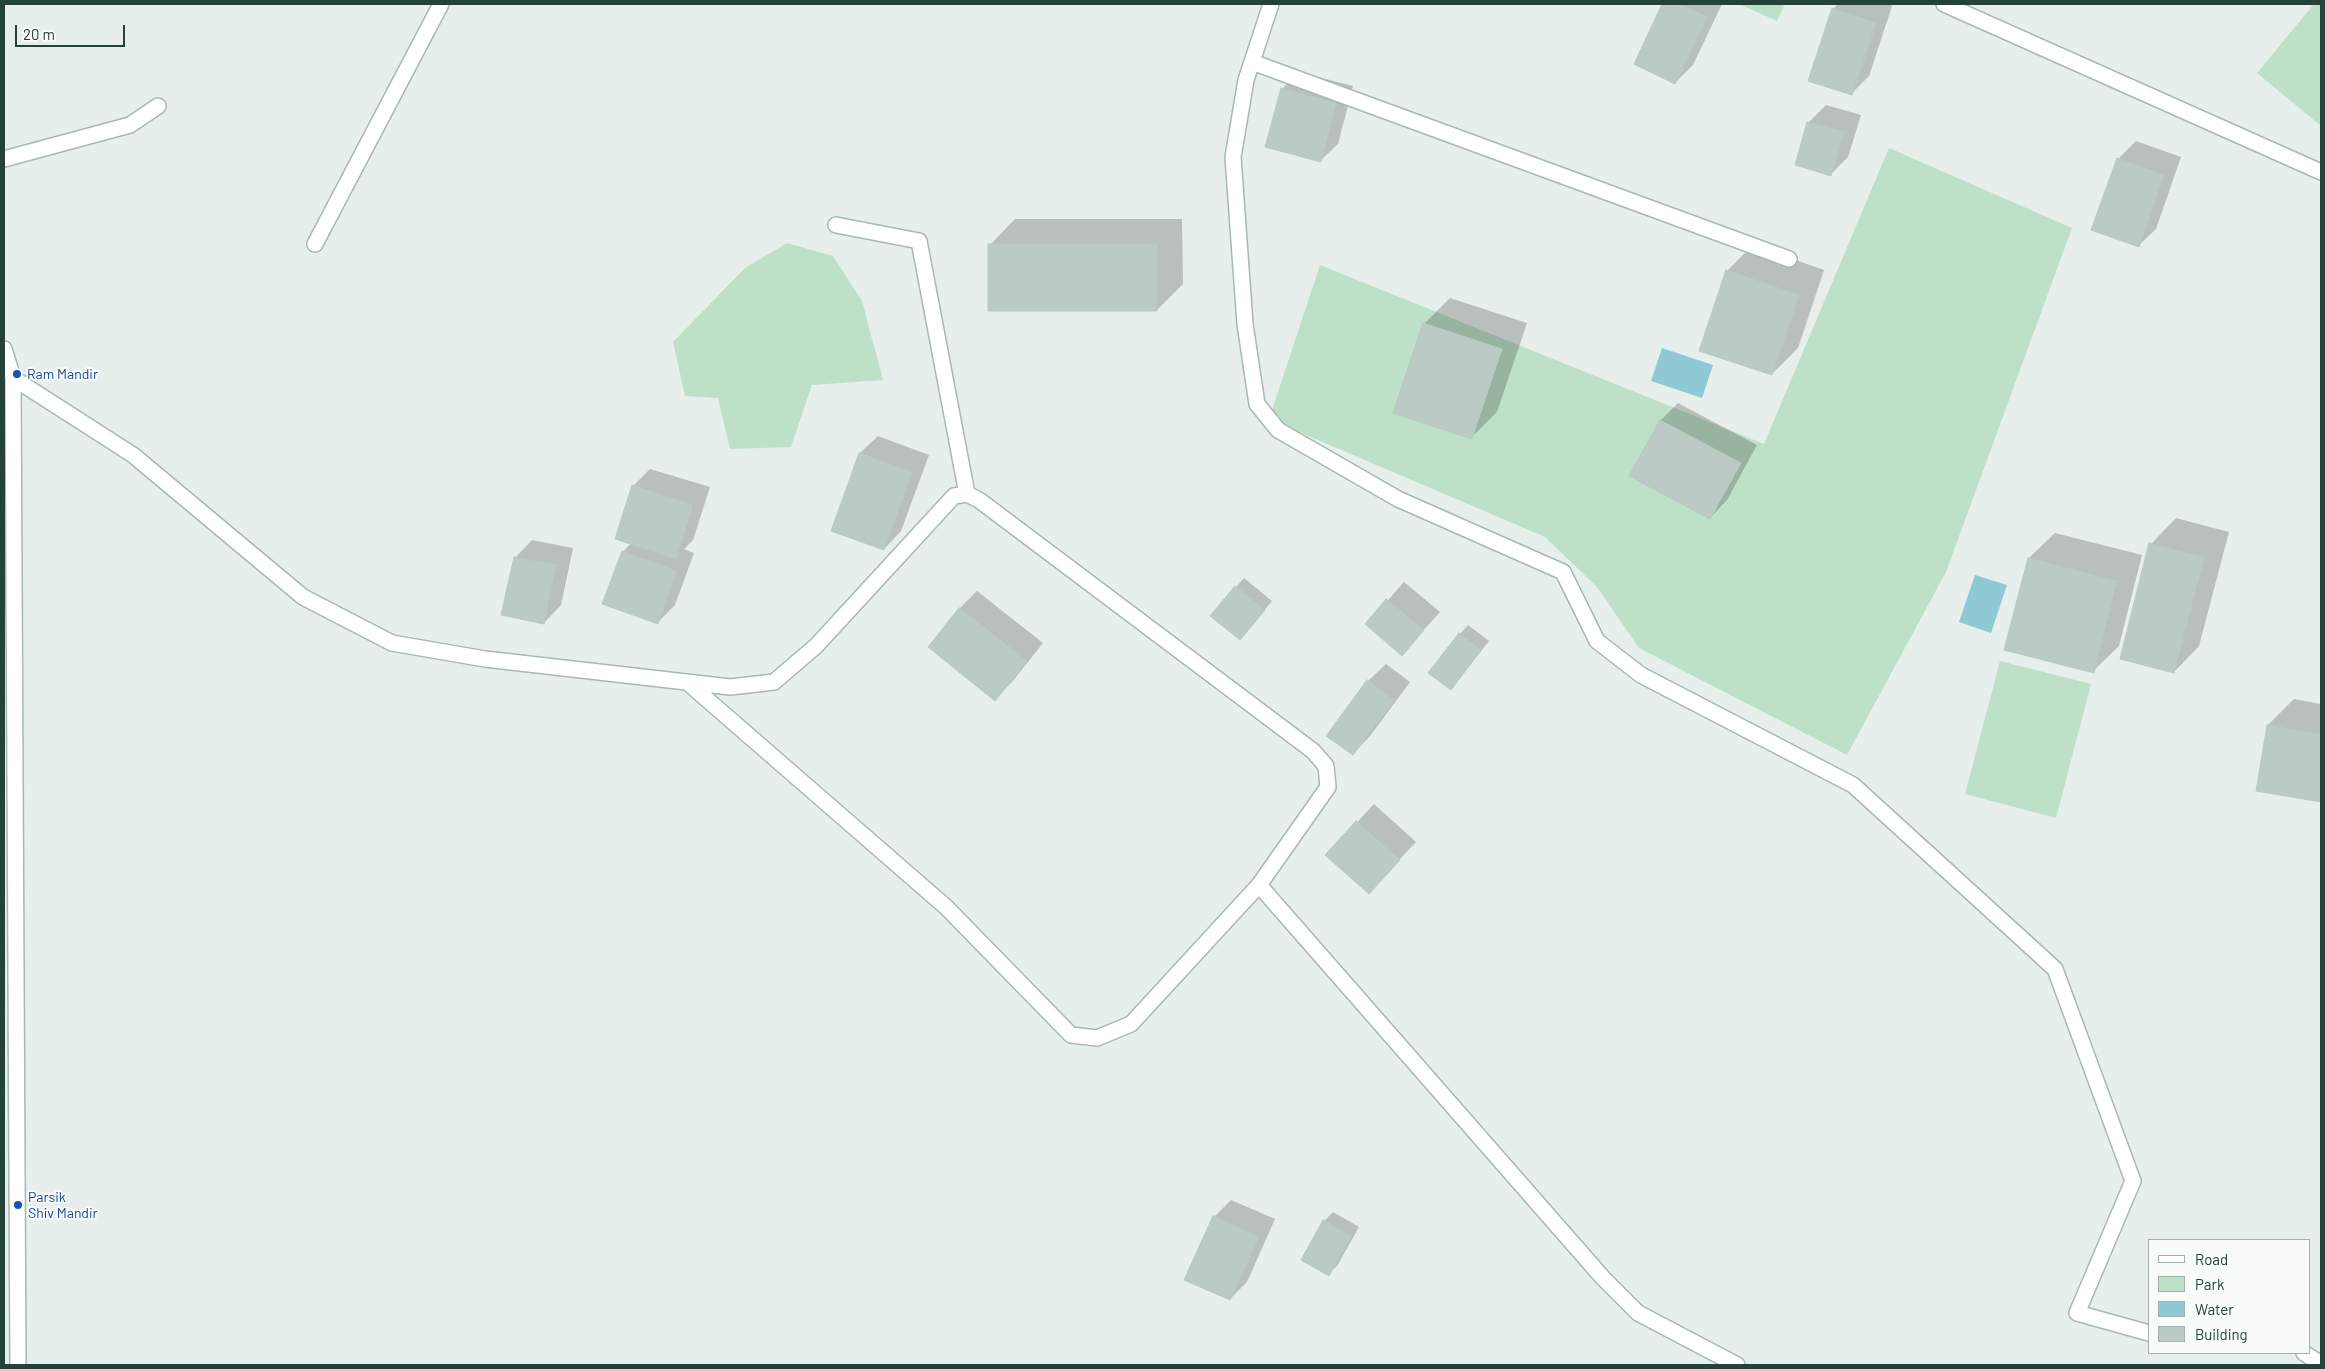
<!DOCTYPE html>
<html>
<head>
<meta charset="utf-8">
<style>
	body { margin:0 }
	#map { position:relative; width:2325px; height:1369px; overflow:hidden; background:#e6efeb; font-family:Barlow,sans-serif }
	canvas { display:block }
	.frame { position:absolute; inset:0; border:5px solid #24423a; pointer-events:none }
	.legend { position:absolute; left:2148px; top:1239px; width:162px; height:115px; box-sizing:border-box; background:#f7fbf9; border:1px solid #a3b1ad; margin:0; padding:6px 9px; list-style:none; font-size:15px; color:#24423a }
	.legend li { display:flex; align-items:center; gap:10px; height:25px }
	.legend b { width:25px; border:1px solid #a3b1ad }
	.scale { position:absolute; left:15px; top:25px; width:110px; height:22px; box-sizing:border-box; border:2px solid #24423a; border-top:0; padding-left:6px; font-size:15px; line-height:18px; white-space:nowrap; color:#24423a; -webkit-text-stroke:4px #f7fbf9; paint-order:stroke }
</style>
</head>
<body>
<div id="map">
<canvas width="2325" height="1369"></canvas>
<div class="frame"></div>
<ul class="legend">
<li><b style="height:6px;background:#fff"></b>Road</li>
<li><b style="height:14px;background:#bfe0c8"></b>Park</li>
<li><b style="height:14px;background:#8ec9d4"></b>Water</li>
<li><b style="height:14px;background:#bbcac4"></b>Building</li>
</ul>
<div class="scale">20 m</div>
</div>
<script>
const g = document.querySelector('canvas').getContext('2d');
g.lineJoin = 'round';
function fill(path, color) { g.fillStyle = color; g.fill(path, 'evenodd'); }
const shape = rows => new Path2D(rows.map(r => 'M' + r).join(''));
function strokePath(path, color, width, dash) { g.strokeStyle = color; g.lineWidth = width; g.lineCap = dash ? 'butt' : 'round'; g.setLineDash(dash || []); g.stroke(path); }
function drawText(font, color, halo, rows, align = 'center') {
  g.font = font + ' Barlow,sans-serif'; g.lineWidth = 4; g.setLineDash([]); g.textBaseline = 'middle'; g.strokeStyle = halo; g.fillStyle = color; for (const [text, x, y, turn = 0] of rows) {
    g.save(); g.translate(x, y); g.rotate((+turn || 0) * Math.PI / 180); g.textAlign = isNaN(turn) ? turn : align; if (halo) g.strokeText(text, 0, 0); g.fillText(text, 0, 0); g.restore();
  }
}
fill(shape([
	[1739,4,1785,4,1777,21],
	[2314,4,2321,4,2321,126,2257,73],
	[1889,148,2072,228,1946,572,1847,755,1639,648,1597,587,1545,537,1269,419,1320,265,1764,444],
	[787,243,833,256,862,301,883,380,812,385,791,447,730,449,718,398,685,396,673,342,745,268],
	[2000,661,2091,684,2056,818,1965,794]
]), '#bfe0c8');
fill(shape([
	[1662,348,1713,365,1702,398,1651,381],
	[1975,575,2007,585,1991,633,1959,622]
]), '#8ec9d4');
fill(shape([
	[1664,4,1722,4,1693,65,1675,83,1635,64],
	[1838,4,1887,4,1892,6,1869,76,1851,94,1833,9],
	[1299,72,1353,86,1338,144,1320,161,1282,89],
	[1826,105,1861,115,1848,157,1831,174,1808,123],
	[2136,141,2181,157,2156,229,2138,246,2118,159],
	[1015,219,1182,219,1183,284,1157,310,990,245],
	[1753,245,1824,270,1798,348,1772,374,1727,271],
	[1450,298,1527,323,1497,412,1471,438,1424,324],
	[1678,403,1757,445,1727,500,1710,518,1631,476,1661,420],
	[878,436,929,455,901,531,884,549,860,453],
	[650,469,710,487,693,540,684,549,694,553,675,605,658,622,623,552,631,543,633,486],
	[2176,518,2229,532,2199,646,2174,672,2151,544],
	[2055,533,2142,555,2119,646,2093,671,2029,558],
	[532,540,573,548,561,605,544,623,515,558],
	[1244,578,1272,601,1248,630,1212,615],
	[1404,582,1440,612,1402,654,1367,624],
	[977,591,1043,643,1012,682,995,699,929,647,960,608],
	[1468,625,1489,641,1451,689,1460,634],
	[1386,664,1410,682,1370,736,1353,754,1368,681],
	[2294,699,2321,704,2321,801,2258,790,2268,725],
	[1374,804,1416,842,1369,892,1327,855],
	[1231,1200,1275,1219,1247,1282,1230,1299,1214,1217],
	[1333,1212,1359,1227,1337,1266,1328,1274,1302,1260,1324,1221]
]), '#0003');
const building = shape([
	[1662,4,1680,4,1707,17,1675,84,1634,64,1662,4],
	[1832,8,1876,23,1852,95,1808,81,1832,8],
	[1281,88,1336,103,1321,162,1265,147,1281,88],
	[1807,122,1844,132,1831,176,1795,165,1807,122],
	[2117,158,2164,175,2139,247,2091,230,2117,158],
	[988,244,1157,244,1157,311,988,311,988,244],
	[1726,270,1799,295,1772,375,1699,351,1726,270],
	[1423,323,1502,349,1472,439,1393,413,1423,323],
	[1660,420,1741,463,1710,519,1629,476,1660,420],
	[859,453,912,472,884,550,831,531,859,453],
	[632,485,693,505,676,559,615,539,632,485],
	[2149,543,2204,557,2174,673,2120,659,2149,543],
	[622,551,677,571,658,624,602,604,622,551],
	[514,557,556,565,544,624,501,615,514,557],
	[2028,558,2117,581,2094,673,2004,650,2028,558],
	[1235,586,1265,610,1240,640,1210,616,1235,586],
	[1386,599,1424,630,1402,656,1365,624,1386,599],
	[959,608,1027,661,995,701,928,647,959,608],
	[1459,633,1481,650,1451,690,1428,673,1459,633],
	[1367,680,1394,700,1353,755,1326,736,1367,680],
	[2267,725,2321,734,2321,802,2256,791,2267,725],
	[1356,821,1400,860,1369,894,1325,855,1356,821],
	[1213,1216,1259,1237,1230,1300,1184,1280,1213,1216],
	[1323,1220,1351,1236,1329,1276,1301,1260,1323,1220]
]);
fill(building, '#bbcac4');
strokePath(building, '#b8c9c2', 1);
const minor = shape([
	[1271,4,1246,80,1233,157,1245,324,1257,404,1278,430,1398,499,1563,572,1597,641,1641,675,1853,785,2055,969,2133,1181,2077,1313,2149,1333],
	[1944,4,2321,172],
	[1252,62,1789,259],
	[4,159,130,125,158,106],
	[836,225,919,241,967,494],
	[315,244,441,4],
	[4,349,13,378,18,1365],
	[13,378,133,455,303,597,392,643,485,659,730,687,774,682,816,646,954,496,967,494,979,500,1313,751,1326,766,1328,787,1259,885,1603,1278,1638,1313,1737,1365],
	[687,682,946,907,1071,1035,1097,1038,1131,1024,1259,885],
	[2304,1353,2321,1364]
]);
strokePath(minor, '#a8b8b2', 18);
strokePath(minor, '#fff', 15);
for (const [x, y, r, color] of [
	[17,374,5,"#1a4fb4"],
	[18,1205,5,"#1a4fb4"]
]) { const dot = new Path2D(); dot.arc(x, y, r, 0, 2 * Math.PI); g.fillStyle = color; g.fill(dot); strokePath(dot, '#f7fbf9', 2); }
drawText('14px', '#164399', '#f7fbf9', [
	["Ram Mandir",27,374],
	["Parsik",28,1197],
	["Shiv Mandir",28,1213]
], 'left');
</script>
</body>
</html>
